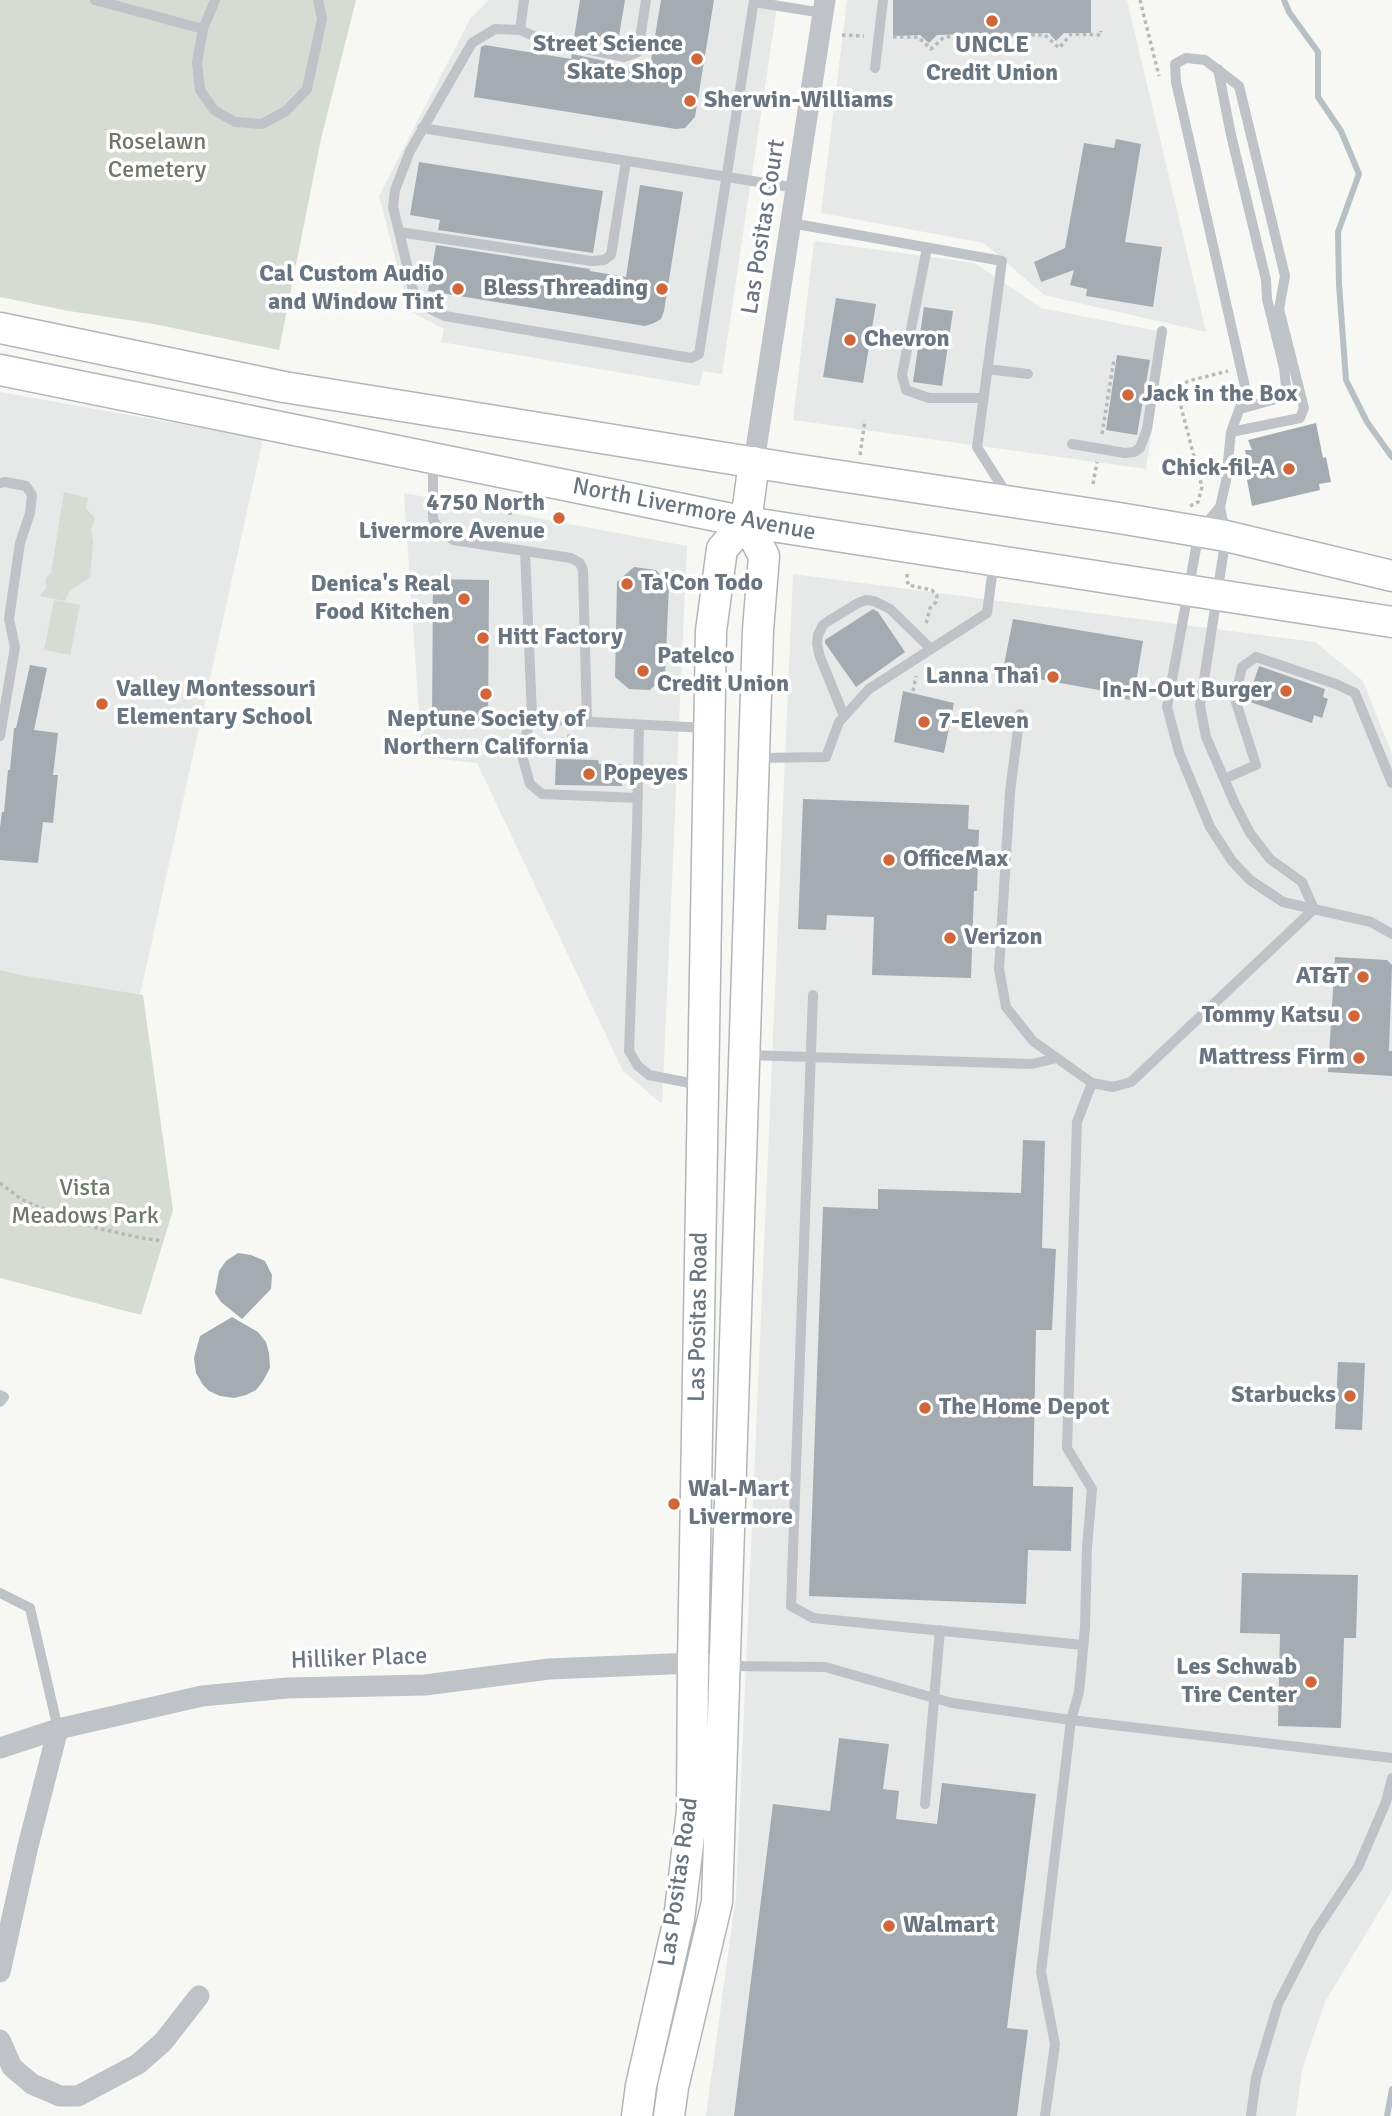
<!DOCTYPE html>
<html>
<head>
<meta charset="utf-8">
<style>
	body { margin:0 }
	canvas { display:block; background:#f7f7f4 }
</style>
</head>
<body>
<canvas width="1392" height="2116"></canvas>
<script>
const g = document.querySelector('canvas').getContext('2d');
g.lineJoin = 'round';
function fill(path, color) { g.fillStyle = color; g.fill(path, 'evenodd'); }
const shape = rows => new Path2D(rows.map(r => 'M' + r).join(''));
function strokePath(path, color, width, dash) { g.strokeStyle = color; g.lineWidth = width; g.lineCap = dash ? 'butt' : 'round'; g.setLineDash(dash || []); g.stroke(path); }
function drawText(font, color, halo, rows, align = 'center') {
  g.font = font + ' Signika,sans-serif'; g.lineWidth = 7; g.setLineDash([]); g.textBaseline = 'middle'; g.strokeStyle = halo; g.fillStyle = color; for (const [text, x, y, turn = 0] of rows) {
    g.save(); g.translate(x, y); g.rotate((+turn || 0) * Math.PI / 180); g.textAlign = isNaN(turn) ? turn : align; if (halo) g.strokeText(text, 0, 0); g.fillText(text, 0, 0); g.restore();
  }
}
fill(shape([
	[489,0,778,0,722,374,703,371,699,386,441,342,444,329,409,311,379,196,470,19],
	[847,0,1127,0,1206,332,1044,295,984,243,821,213],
	[814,241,975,263,1041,308,1167,333,1146,469,793,420],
	[0,392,263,439,138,1004,0,970],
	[404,493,687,546,662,1104,623,1071,477,763,422,757],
	[793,574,1315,642,1363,681,1392,754,1392,1890,1325,2002,1302,2070,1296,2116,706,2116,736,1896]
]), '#e7e9e8');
fill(shape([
	[0,0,356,0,321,139,279,350,154,324,69,311,0,297],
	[64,492,88,498,86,509,95,518,91,529,93,542,90,578,70,590,65,601,40,596,46,588,46,578,51,573],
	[54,600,80,605,70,655,44,650],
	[0,970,26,976,143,995,173,1210,141,1315,0,1278]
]), '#d6dbd4');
strokePath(shape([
	[1284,0,1289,12,1318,52,1318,97,1341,131,1359,174,1338,232,1339,284,1346,380,1367,422,1392,457],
	[1387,2116,1392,2089]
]), '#b7c0c5', 6);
fill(shape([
	[580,0,625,0,617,48,574,38],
	[661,0,714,0,695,117,685,128,676,129,474,97,481,47,485,45,571,59,572,54,615,63,614,66,649,72],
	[893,0,1091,0,1091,33,1064,33,1056,41,1049,33,1008,34,992,50,976,34,937,35,929,43,920,35,893,36],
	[1116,139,1141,144,1125,242,1162,247,1153,307,1086,296,1087,289,1070,285,1074,270,1041,282,1034,262,1065,248,1084,143,1114,148],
	[419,162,603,191,593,253,438,230,440,220,410,215],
	[640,185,683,192,664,311,661,319,654,323,645,326,428,291,436,245,590,269,590,271,626,277],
	[836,298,876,304,863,383,823,377],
	[924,307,953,311,942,386,913,382],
	[1117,355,1150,360,1137,435,1106,430],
	[1316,423,1323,458,1326,457,1331,482,1319,484,1320,490,1252,506,1247,480,1251,479,1245,450,1252,450,1248,440],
	[634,567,656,570,669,585,665,676,650,690,629,689,615,677,617,582],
	[433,579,489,580,488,726,432,725],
	[873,609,878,612,905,652,856,687,825,643,825,640],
	[1013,619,1143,641,1133,700,1109,697,1110,692,1027,677,1025,684,1001,680],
	[30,665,47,668,34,730,58,733,53,775,58,775,53,823,43,822,38,863,0,860,0,828,2,812,4,812,8,770,10,770,14,728,16,728],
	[1259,666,1325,689,1323,697,1328,699,1322,718,1314,715,1312,723,1247,701],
	[903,691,954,703,944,753,894,742],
	[556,759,598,760,599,764,623,764,622,786,555,785],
	[803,799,969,805,968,829,979,830,977,891,974,891,971,978,872,975,874,917,827,915,826,930,798,929],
	[1335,957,1387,960,1392,965,1389,1051,1392,1051,1392,1076,1328,1072],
	[1023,1140,1045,1141,1042,1248,1056,1249,1052,1330,1036,1330,1033,1486,1073,1487,1071,1551,1028,1550,1026,1604,809,1596,823,1207,878,1209,878,1189,1021,1193],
	[238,1253,251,1255,265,1261,272,1275,271,1289,242,1319,221,1302,215,1293,219,1271,226,1261],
	[232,1317,258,1332,266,1342,269,1353,270,1368,263,1381,256,1390,246,1395,234,1398,220,1396,209,1391,203,1385,196,1373,194,1358,200,1336],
	[1338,1362,1365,1363,1362,1430,1335,1429],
	[1242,1573,1358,1575,1356,1638,1344,1638,1341,1728,1278,1726,1280,1634,1240,1633],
	[839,1738,889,1744,883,1789,899,1791,896,1819,937,1824,942,1783,1036,1794,1007,2028,1028,2030,1017,2116,734,2116,773,1804,830,1811]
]), '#a4abb1');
const secondary = shape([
	[0,328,284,387,794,469,1119,518,1226,536,1392,576],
	[0,370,746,522,1392,622],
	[637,2116,641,2086,679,1919,692,1811,693,1663,711,631,722,549,746,522,754,462],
	[669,2116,673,2087,717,1902,758,630,764,556,746,522]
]);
strokePath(secondary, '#b1b6ba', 33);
strokePath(shape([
	[1140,0,1159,76],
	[842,35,864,36],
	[893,37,918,37,931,49,944,37,975,36,992,52,1009,35,1045,35,1059,48,1071,34,1101,35,1101,31],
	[1102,434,1114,359],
	[860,455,865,420],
	[1093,484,1097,462],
	[1190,506,1198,502,1202,487,1179,399,1183,385,1188,381,1228,371],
	[510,515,510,509],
	[907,574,908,585,932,590,937,596,936,602,930,608,926,624],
	[665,679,675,690,686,678],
	[913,691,916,676],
	[498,723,516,723],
	[568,752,569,734],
	[0,1183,21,1199,57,1215,97,1228,141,1238,163,1241]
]), '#b7babc', 3.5, [3.5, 3.5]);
strokePath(shape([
	[95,0,203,29],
	[215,0,203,29,197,62,200,90,214,110,235,122,262,124,286,111,307,89,322,19,318,0],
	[646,0,638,52,624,57,543,40,520,30,495,29,472,43,410,151,395,190,393,207,415,298,424,306,445,316,691,358,699,354,754,0],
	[754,2,823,13],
	[520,30,524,0],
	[875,68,883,0],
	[1218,69,1231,135,1266,280,1267,299,1284,368,1287,396,1240,409],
	[422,128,796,188],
	[791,223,1002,261,977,447,1008,496],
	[399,232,592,261,604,260,611,255,626,161],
	[927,248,902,375,906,390,929,398,984,398],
	[987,369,1028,374],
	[1231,432,1300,418,1304,408,1279,309,1285,276,1239,86,1205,60,1186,58,1175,64,1176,82,1246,391,1231,432,1226,481,1220,507,1226,536,1200,706,1206,737,1235,804,1250,833,1270,859,1302,882,1314,909],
	[1072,444,1125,453,1134,452,1140,448,1147,429,1162,331],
	[433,462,433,519,437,526,453,540,571,558,580,563,583,570,587,722],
	[0,483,5,482,26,486,32,495,30,513,20,543,9,619,15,647,0,736],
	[1220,507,1199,532,1167,707,1179,752,1210,827,1232,861,1250,880,1283,902,1371,922,1392,934],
	[525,551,532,715,535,719,706,728],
	[1020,714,1010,792,999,969,1006,1007,1033,1041,1092,1083],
	[532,715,521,752,530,784,542,794,638,798],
	[844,716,820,657,817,644,818,635,823,625,830,620,858,603,866,600,874,601,890,609,931,649],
	[639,725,637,830,629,1051,638,1066,649,1075,700,1085],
	[757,758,826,757,839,722,869,689,987,613,994,561],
	[1224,779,1256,765,1235,699,1242,667,1256,657,1336,684,1355,693,1392,783],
	[813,995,791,1606,813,1618,1083,1645],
	[747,1055,1032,1064,1057,1058],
	[0,1395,4,1397,0,1402],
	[0,1593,30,1608,58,1729],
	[728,1666,825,1667,952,1703,1071,1720,1392,1758],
	[925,1804,940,1630],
	[1045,2116,1055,2044,1041,1972,1071,1720,1079,1692,1085,1628,1087,1547,1092,1489,1067,1448,1077,1122,1092,1083,1113,1087,1131,1082,1314,909],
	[1251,2116,1256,2078,1278,2004,1315,1932,1358,1867,1386,1802,1392,1778]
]), '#bfc2c6', 10);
strokePath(shape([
	[754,462,825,0],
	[0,1748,58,1729,202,1696,287,1688,425,1685,549,1669,693,1663,725,1666],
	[0,1972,28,1846,58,1729],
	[0,2040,12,2067,32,2084,60,2096,78,2096,138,2064,163,2042,199,1996]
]), '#bfc2c6', 21);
strokePath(secondary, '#fff', 30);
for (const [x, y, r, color] of [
	[992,21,7,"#d1663a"],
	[697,59,7,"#d1663a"],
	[690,101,7,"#d1663a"],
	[458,289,7,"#d1663a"],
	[662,289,7,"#d1663a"],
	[850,340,7,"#d1663a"],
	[1128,395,7,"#d1663a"],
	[1289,469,7,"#d1663a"],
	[559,518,7,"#d1663a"],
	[627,584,7,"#d1663a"],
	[464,599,7,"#d1663a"],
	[483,638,7,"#d1663a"],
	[643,671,7,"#d1663a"],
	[1053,677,7,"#d1663a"],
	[1286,691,7,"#d1663a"],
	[486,694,7,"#d1663a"],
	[102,704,7,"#d1663a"],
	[924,722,7,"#d1663a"],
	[589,774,7,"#d1663a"],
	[889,860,7,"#d1663a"],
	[950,938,7,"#d1663a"],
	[1363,977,7,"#d1663a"],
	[1354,1016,7,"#d1663a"],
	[1359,1058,7,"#d1663a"],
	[1350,1396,7,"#d1663a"],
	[925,1408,7,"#d1663a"],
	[674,1504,7,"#d1663a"],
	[1311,1682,7,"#d1663a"],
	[889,1926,7,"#d1663a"]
]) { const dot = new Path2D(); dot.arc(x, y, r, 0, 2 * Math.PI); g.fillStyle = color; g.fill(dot); strokePath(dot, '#fff', 2.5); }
drawText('bold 24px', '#697682', '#fff', [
	["Street Science",683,45,"right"],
	["Skate Shop",683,73,"right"],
	["UNCLE",992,46,"center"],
	["Credit Union",992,74,"center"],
	["Sherwin-Williams",704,101],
	["Cal Custom Audio",444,275,"right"],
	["and Window Tint",444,303,"right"],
	["Bless Threading",648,289,"right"],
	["Chevron",864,340],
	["Jack in the Box",1142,395],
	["Chick-fil-A",1275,469,"right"],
	["4750 North",545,504,"right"],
	["Livermore Avenue",545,532,"right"],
	["Ta'Con Todo",641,584],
	["Denica's Real",450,585,"right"],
	["Food Kitchen",450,613,"right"],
	["Hitt Factory",497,638],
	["Patelco",657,657],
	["Credit Union",657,685],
	["Lanna Thai",1039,677,"right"],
	["Valley Montessouri",116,690],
	["Elementary School",116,718],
	["In-N-Out Burger",1272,691,"right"],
	["Neptune Society of",486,720,"center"],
	["Northern California",486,748,"center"],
	["7-Eleven",938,722],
	["Popeyes",603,774],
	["OfficeMax",903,860],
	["Verizon",964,938],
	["AT&T",1349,977,"right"],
	["Tommy Katsu",1340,1016,"right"],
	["Mattress Firm",1345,1058,"right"],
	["Starbucks",1336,1396,"right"],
	["The Home Depot",939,1408],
	["Wal-Mart",688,1490],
	["Livermore",688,1518],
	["Les Schwab",1297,1668,"right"],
	["Tire Center",1297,1696,"right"],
	["Walmart",903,1926]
], 'left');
drawText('24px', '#6a7a67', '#fff', [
	["Roselawn",157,143],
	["Cemetery",157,171],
	["Vista",85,1189],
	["Meadows Park",85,1217]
]);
drawText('24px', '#697682', '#fff', [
	["Las Positas Court",764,227,-81],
	["North Livermore Avenue",694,510,11],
	["Las Positas Road",699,1317,-89],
	["Hilliker Place",359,1659,-2],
	["Las Positas Road",679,1882,-82]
]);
</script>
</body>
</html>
